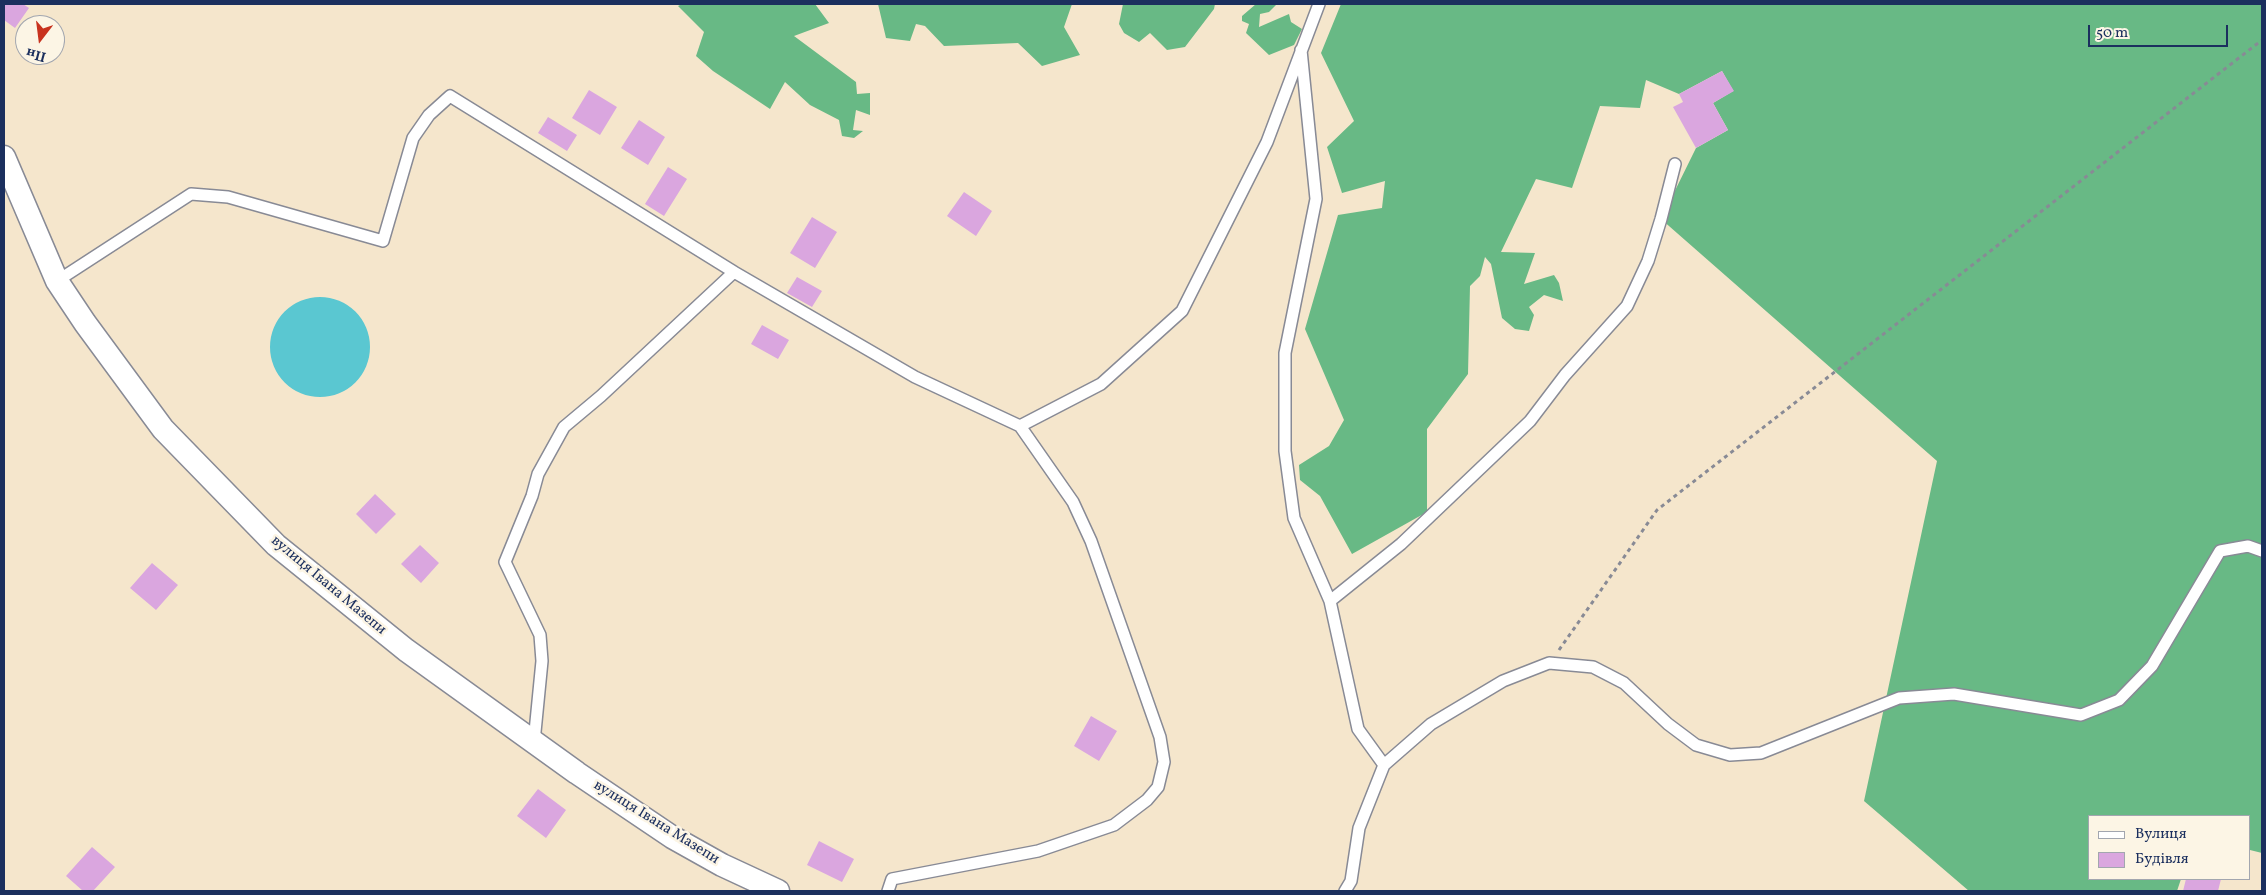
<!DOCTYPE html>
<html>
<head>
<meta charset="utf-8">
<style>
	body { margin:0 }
	#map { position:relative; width:2266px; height:895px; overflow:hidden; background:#f5e6cc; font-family:Vollkorn,serif }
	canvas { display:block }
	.frame { position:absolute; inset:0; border:5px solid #1b2f5e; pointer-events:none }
	.legend { position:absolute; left:2088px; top:815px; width:162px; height:65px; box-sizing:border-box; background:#fcf5e5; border:1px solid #a2a6af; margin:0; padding:6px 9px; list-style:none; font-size:15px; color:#1b2f5e }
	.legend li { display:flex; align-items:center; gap:10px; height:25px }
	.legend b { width:25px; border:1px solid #a2a6af }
	.north { position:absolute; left:15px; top:15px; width:50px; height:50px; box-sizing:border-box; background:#fcf5e5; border:1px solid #a2a6af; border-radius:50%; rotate:195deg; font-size:14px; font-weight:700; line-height:20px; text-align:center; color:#1b2f5e }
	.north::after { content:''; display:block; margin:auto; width:18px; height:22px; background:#c8321e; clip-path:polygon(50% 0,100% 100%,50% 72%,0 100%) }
	.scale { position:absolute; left:2088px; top:25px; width:140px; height:22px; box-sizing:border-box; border:2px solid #1b2f5e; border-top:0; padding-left:6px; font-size:15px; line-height:18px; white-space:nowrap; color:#1b2f5e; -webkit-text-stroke:4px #fcf5e5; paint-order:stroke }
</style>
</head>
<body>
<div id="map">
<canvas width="2266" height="895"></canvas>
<div class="frame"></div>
<ul class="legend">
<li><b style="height:6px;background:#fff"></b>Вулиця</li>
<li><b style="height:14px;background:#daa6df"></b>Будівля</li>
</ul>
<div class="north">Пн</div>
<div class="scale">50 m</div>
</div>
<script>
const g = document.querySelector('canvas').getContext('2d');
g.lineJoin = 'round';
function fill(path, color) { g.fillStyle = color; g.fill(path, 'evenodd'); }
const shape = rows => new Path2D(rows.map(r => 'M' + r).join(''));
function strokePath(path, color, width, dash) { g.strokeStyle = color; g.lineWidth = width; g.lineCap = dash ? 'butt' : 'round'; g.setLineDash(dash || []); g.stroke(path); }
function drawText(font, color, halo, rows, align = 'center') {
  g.font = font + ' Vollkorn,serif'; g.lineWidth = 5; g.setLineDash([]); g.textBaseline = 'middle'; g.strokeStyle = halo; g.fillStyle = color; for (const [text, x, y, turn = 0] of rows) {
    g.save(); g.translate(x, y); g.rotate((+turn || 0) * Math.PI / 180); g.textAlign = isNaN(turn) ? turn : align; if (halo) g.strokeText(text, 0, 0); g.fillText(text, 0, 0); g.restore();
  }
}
fill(shape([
	[682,4,815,4,829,23,794,36,856,82,857,94,870,93,870,115,856,110,853,130,863,131,854,138,842,136,839,120,810,105,785,82,770,109,713,71,696,56,704,32,678,6],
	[878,4,1072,4,1064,27,1080,55,1042,66,1018,43,944,46,925,26,916,24,910,41,886,38],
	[1123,4,1215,4,1214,9,1185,47,1167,50,1150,33,1139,42,1124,33,1119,24],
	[1256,4,1277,4,1269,12,1260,14,1259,27,1289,14,1291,22,1302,29,1294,45,1269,55,1246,33,1249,24,1242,21,1242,16],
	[1341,4,2262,4,2262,853,2250,850,2250,816,2090,816,2090,879,2181,879,2177,891,1969,891,1864,801,1937,461,1661,219,1696,148,1728,130,1713,103,1733,91,1722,71,1679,94,1646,80,1640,108,1600,106,1572,188,1536,179,1501,252,1535,253,1524,284,1554,275,1559,283,1563,301,1544,295,1529,307,1534,315,1529,331,1515,329,1502,318,1491,264,1485,257,1480,276,1470,286,1468,374,1427,429,1427,512,1352,554,1320,496,1300,480,1299,465,1329,446,1344,420,1305,329,1338,215,1382,208,1385,181,1342,193,1327,147,1354,121,1321,53]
]), '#68b985');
fill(shape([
	'270 347a50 50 0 1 1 100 0a50 50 0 1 1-100 0Z'
]), '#5ac7d1');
fill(shape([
	[4,4,23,4,29,8,15,28,4,20],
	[1722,71,1734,91,1713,103,1728,130,1696,148,1673,107,1683,102,1679,94],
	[589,90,617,107,600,135,572,118],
	[548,117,577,135,567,151,538,133],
	[639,120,665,137,648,165,621,148],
	[668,167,687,179,664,216,645,204],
	[964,192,992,211,976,236,947,216],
	[812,217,837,232,815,268,790,253],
	[797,277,822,291,812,307,787,293],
	[762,325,789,340,778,359,751,344],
	[375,494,396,514,376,534,356,514],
	[420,545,439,563,421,583,401,564],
	[152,563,178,585,156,610,130,588],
	[1091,716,1117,731,1099,761,1074,746],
	[538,789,566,810,546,838,517,816],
	[819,841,854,859,842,882,807,865],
	[92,847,115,867,93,891,83,891,66,876],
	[2186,879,2221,879,2218,891,2183,891]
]), '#daa6df');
const lane = shape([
	[1301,50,1316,199,1285,353,1285,451,1294,518,1330,601,1358,729,1384,765,1359,828,1351,881,1345,891],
	[734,272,915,377,1020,426,1073,502,1091,541,1160,737,1164,762,1158,787,1147,800,1114,825,1038,851,892,879,888,891],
	[57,281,191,194,228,197,383,241,413,138,429,115,450,96,734,272,601,396,564,427,538,474,532,496,505,562,540,635,542,661,534,742],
	[1020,426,1101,384,1182,311,1267,142,1319,4],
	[1330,601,1401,544,1530,421,1565,375,1627,306,1648,261,1661,219,1675,164],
	[1384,765,1431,724,1503,681,1549,663,1593,667,1624,683,1668,724,1696,745,1730,755,1761,753,1899,698,1954,694,2081,715,2119,700,2152,666,2220,551,2248,546,2262,551]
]);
const street = shape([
	[4,157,57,281,85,323,163,429,276,545,406,650,577,773,672,837,722,865,778,891]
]);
strokePath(lane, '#888a95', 14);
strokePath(street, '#888a95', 25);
strokePath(shape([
	[1559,650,1657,510,2262,40]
]), '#888a95', 3, [4, 4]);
strokePath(lane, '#fff', 11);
strokePath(street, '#fff', 22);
drawText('15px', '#1b2f5e', '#fcf5e5', [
	["вулиця Івана Мазепи",328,586,40],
	["вулиця Івана Мазепи",656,823,32]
]);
</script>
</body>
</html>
